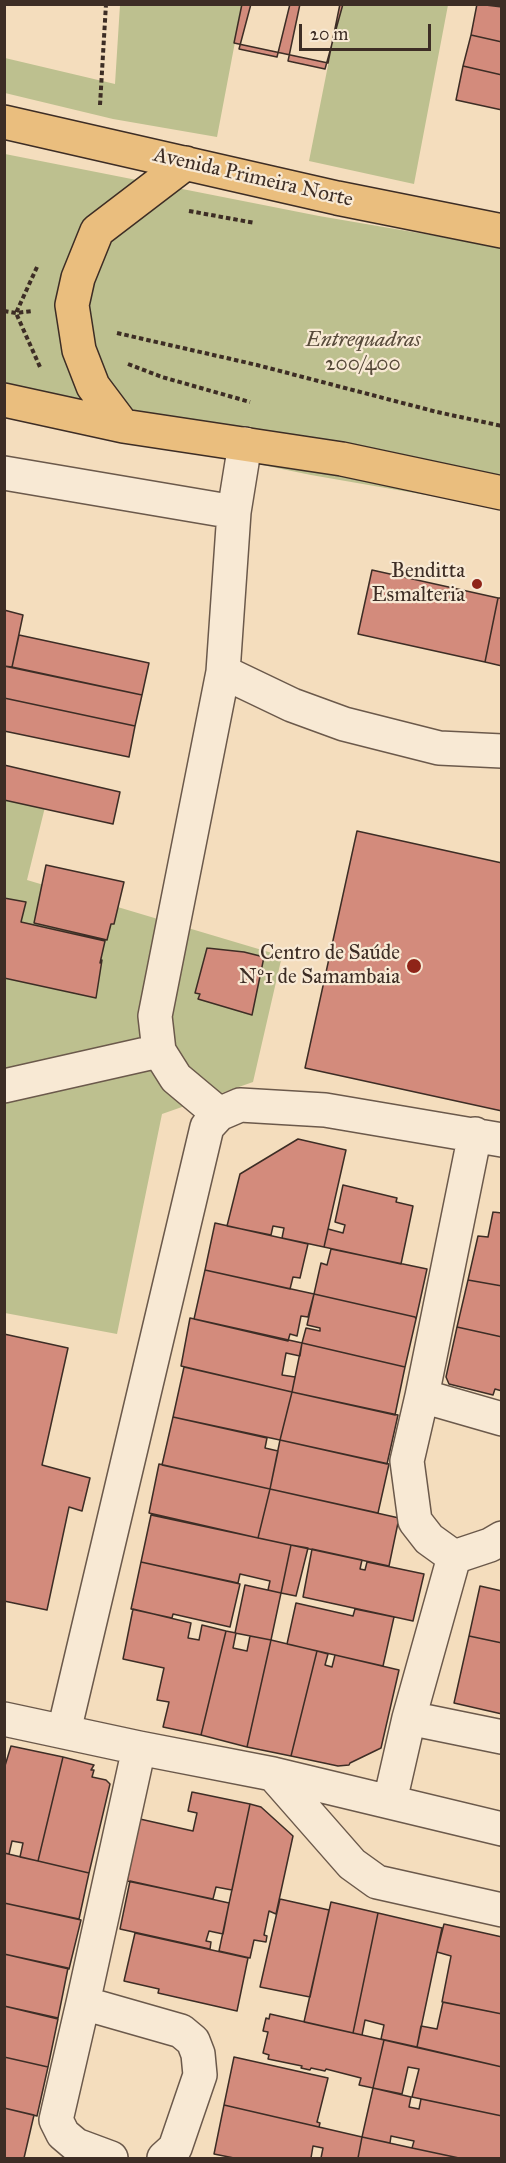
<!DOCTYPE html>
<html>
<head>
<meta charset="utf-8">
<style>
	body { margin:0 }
	#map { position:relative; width:506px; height:2163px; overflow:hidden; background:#f4ddbd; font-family:"IM FELL Great Primer",serif }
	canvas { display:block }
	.frame { position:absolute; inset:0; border:6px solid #3d2d25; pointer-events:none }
	.scale { position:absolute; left:299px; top:24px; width:132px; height:27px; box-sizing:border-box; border:3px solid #3d2d25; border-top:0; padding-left:8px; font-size:18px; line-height:21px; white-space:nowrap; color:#3d2d25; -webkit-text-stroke:4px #f8e9d4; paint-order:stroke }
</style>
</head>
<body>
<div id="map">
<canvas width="506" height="2163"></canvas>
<div class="frame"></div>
<div class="scale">20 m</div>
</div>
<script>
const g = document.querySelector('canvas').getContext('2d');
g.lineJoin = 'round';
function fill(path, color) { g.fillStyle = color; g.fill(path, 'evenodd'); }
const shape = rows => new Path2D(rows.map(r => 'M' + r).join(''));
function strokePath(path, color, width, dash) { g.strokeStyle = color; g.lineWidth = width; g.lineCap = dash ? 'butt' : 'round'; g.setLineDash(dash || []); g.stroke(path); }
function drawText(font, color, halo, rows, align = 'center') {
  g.font = font + ' "IM FELL Great Primer",serif'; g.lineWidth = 4.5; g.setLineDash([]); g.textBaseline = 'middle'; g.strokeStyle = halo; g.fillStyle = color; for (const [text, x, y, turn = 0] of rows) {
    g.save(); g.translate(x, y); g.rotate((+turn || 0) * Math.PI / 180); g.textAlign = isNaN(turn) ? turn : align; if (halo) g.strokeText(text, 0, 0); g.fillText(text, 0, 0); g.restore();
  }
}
fill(shape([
	[120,5,242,5,217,137,113,119,5,93,5,58,115,84],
	[340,5,448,5,414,184,309,161],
	[5,154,319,216,501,247,501,508,311,475,5,412],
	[5,794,46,803,27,880,282,956,253,1082,162,1114,117,1334,5,1313]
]), '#bdc08f');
const building = shape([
	[242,4,340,4,328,63,234,43,242,4],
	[251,4,290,4,277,57,239,49,251,4],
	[300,4,343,4,325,69,288,61,300,4],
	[477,4,502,7,502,42,471,35,477,4],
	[471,35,502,42,502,75,463,66,471,35],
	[463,66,502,75,502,110,456,100,463,66],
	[372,570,498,598,485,662,358,634,372,570],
	[498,598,502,598,502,666,485,662,498,598],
	[4,610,23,615,12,667,4,666,4,610],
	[19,635,149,663,142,695,12,667,19,635],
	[4,666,142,695,135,726,4,698,4,666],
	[4,698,135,726,129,757,4,731,4,698],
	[4,765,120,792,113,824,4,800,4,765],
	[357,831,502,863,502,1111,305,1068,357,831],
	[46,865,124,882,114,924,111,924,107,940,34,923,46,865],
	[4,898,26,902,21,922,105,941,100,963,102,960,96,998,4,978,4,898],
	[207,948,244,952,264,957,252,1015,198,999,200,994,195,993,207,948],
	[298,1139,346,1150,324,1247,282,1238,284,1228,273,1226,271,1235,227,1226,240,1174,298,1139],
	[343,1185,397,1198,396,1202,413,1206,401,1264,324,1247,328,1229,343,1233,345,1225,335,1222,343,1185],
	[493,1212,502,1213,502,1286,468,1280,478,1236,488,1237,493,1212],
	[215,1223,308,1244,300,1278,293,1277,290,1289,205,1270,215,1223],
	[331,1249,427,1269,416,1319,415,1317,314,1294,321,1263,327,1265,331,1249],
	[205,1270,314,1294,308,1317,301,1316,297,1336,290,1334,288,1341,194,1319,205,1270],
	[468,1280,502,1286,502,1337,457,1327,468,1280],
	[314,1294,415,1317,416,1319,405,1367,302,1343,306,1328,320,1331,320,1328,307,1325,314,1294],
	[190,1318,302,1343,300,1356,286,1353,282,1375,295,1377,292,1392,181,1366,190,1318],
	[457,1327,502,1337,502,1391,495,1389,493,1395,449,1384,446,1377,457,1327],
	[4,1334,68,1348,42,1465,90,1478,82,1511,69,1507,47,1610,4,1601,4,1334],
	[302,1343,405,1367,395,1415,292,1392,302,1343],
	[184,1367,292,1392,280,1440,173,1417,184,1367],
	[292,1392,398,1415,387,1464,280,1440,292,1392],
	[173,1417,267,1438,265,1448,278,1451,270,1489,162,1465,173,1417],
	[280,1440,389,1464,378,1513,270,1489,280,1440],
	[159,1464,270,1489,258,1538,149,1513,159,1464],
	[270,1489,399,1518,389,1566,258,1538,270,1489],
	[151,1515,291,1545,281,1593,268,1590,270,1581,240,1574,238,1583,141,1562,151,1515],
	[291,1545,308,1548,296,1596,281,1593,291,1545],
	[312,1549,362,1560,360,1569,365,1570,367,1562,424,1574,413,1621,303,1597,312,1549],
	[141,1562,240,1584,230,1627,173,1614,172,1618,131,1609,141,1562],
	[245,1585,281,1593,271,1640,235,1633,245,1585],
	[480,1586,502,1591,502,1643,469,1636,480,1586],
	[296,1603,353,1616,355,1609,394,1617,383,1666,287,1644,296,1603],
	[133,1609,191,1623,188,1638,199,1640,202,1625,226,1631,201,1735,163,1727,169,1702,157,1700,164,1668,123,1659,133,1609],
	[226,1631,236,1633,233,1648,247,1651,250,1636,271,1640,247,1747,201,1735,226,1631],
	[469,1636,502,1643,502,1714,454,1703,469,1636],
	[271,1640,317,1651,291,1756,247,1747,271,1640],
	[317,1651,328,1654,325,1665,332,1667,335,1655,399,1670,381,1748,350,1763,349,1765,338,1766,291,1756,317,1651],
	[11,1746,63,1757,38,1861,20,1857,23,1843,12,1841,9,1854,4,1853,4,1769,11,1746],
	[63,1757,94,1765,91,1770,94,1770,92,1777,106,1780,110,1784,89,1873,38,1861,63,1757],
	[192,1792,250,1804,232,1890,216,1887,213,1899,127,1881,140,1819,193,1831,197,1813,188,1811,192,1792],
	[250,1804,261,1807,293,1836,276,1914,269,1911,264,1935,267,1936,266,1942,254,1940,250,1958,219,1951,250,1804],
	[4,1853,89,1873,79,1919,4,1903,4,1853],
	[130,1881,229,1903,223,1934,209,1931,206,1941,211,1942,210,1949,120,1929,130,1881],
	[280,1899,329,1910,310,1997,260,1987,280,1899],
	[331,1902,378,1913,353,2033,304,2022,331,1902],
	[4,1903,81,1920,69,1969,4,1954,4,1903],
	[378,1913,442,1928,417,2047,381,2039,384,2025,365,2020,362,2035,353,2033,378,1913],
	[444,1924,502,1937,502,2014,442,2002,451,1956,437,1952,444,1924],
	[135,1933,248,1958,237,2011,158,1993,159,1989,124,1981,135,1933],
	[4,1954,68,1968,58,2018,4,2006,4,1954],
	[443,2002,502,2014,502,2067,417,2047,421,2026,437,2029,443,2002],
	[4,2006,58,2019,48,2067,4,2057,4,2006],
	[270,2014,384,2040,373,2088,359,2085,361,2078,326,2069,325,2071,311,2068,310,2070,301,2068,302,2066,268,2059,269,2055,263,2053,268,2032,263,2031,266,2018,269,2019,270,2014],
	[384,2040,502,2067,502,2116,412,2097,419,2069,408,2067,402,2094,373,2088,384,2040],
	[4,2057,48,2067,37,2116,4,2108,4,2057],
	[234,2057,328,2078,317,2122,320,2123,319,2127,224,2105,234,2057],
	[373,2088,411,2097,409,2107,419,2109,421,2099,502,2116,501,2158,459,2158,412,2148,414,2141,391,2136,390,2143,362,2137,373,2088],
	[224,2105,362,2137,358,2158,321,2158,323,2148,313,2146,311,2158,234,2158,214,2154,224,2105],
	[4,2108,34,2115,24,2158,4,2158,4,2108],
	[362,2137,412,2148,459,2158,358,2158,362,2137]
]);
fill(building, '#d38b7c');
strokePath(building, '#3d2d25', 1.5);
const minor = shape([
	[245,444,234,512,223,672,292,705,344,724,439,748,502,751],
	[4,473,234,512],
	[4,1086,159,1051],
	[219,1114,176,1078,159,1051,155,1016,223,672],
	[422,1396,475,1134],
	[502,1419,422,1396,407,1461,415,1521,429,1539,454,1557,490,1545,502,1538],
	[409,1718,502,1737],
	[4,1719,139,1748,273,1774,502,1829],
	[64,1731,207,1127,219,1114,240,1105,325,1110,502,1140],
	[273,1774,352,1864,377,1882,502,1910],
	[390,1801,409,1718,454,1557],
	[83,2003,139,1748],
	[111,2158,76,2145,63,2134,56,2120,83,2003,181,2031,193,2041,198,2054,200,2075,175,2148,164,2158]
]);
const major = shape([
	[4,122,337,198,502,231],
	[4,400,123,426,342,459,502,493],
	[123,426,93,386,79,350,72,305,78,278,97,231,186,163]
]);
strokePath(minor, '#6b594b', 36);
strokePath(major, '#3d2d25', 36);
strokePath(shape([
	[100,105,106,4],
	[189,211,255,223],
	[37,267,16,313,40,367],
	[4,311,16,313,32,311],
	[117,333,257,365,437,412,502,426],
	[128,364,162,377,250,402]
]), '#3d2d25', 4, [4.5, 3]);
strokePath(minor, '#f8e9d4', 33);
strokePath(major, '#eabe7e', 33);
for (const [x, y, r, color] of [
	[477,584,6,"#8f2418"],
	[414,966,8,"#8f2418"]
]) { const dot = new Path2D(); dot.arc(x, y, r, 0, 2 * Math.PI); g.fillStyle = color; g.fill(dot); strokePath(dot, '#f8e9d4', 2); }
drawText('21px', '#3d2d25', '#f8e9d4', [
	["Avenida Primeira Norte",253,178,13]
]);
drawText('italic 21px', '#574a3a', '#f8e9d4', [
	["Entrequadras",363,341],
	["200/400",363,365]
]);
drawText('21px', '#3d2d25', '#f8e9d4', [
	["Benditta",465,572],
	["Esmalteria",465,596],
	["Centro de Saúde",400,954],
	["Nº1 de Samambaia",400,978]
], 'right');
</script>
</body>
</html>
